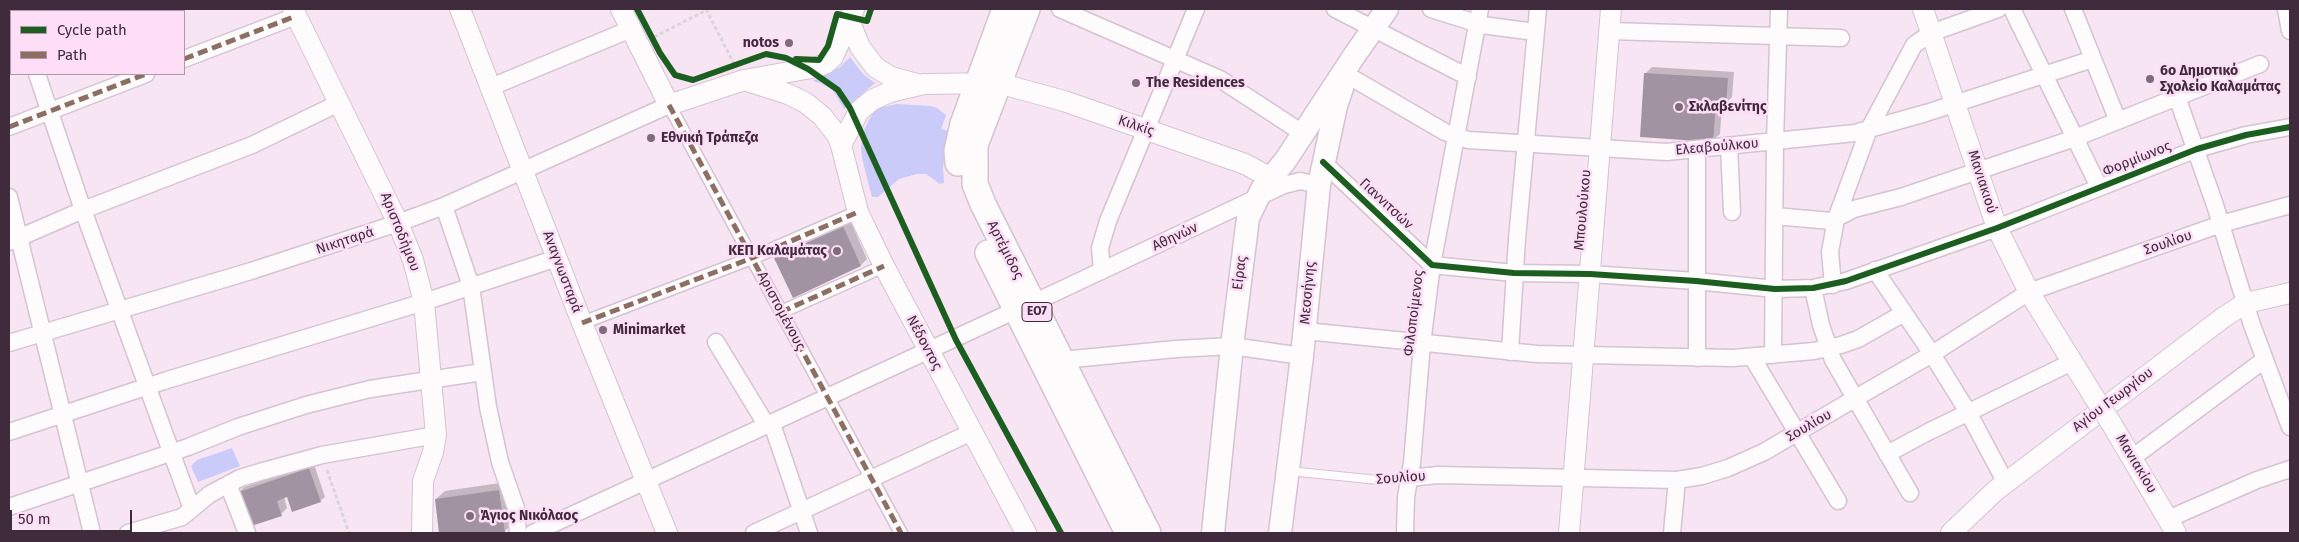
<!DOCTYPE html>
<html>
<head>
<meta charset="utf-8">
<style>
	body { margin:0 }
	#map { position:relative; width:2299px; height:542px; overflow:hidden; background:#f7e5f3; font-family:"Fira Sans",sans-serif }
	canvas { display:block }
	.frame { position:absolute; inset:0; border:10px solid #3f2b3b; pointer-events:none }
	.legend { position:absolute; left:10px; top:10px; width:175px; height:65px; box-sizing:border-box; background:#fedef7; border:1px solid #b296ac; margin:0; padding:6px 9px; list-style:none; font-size:15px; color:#3f2b3b }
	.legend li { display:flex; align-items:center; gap:10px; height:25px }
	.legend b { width:25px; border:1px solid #b296ac }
	.scale { position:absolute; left:10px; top:510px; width:122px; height:22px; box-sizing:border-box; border:2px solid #3f2b3b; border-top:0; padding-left:6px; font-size:15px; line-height:18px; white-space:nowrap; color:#3f2b3b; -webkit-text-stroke:4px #fedef7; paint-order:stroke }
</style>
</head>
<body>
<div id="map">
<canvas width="2299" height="542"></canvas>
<div class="frame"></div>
<ul class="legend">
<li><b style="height:6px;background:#1b5e20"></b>Cycle path</li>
<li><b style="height:6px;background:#8d6e63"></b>Path</li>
</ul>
<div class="scale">50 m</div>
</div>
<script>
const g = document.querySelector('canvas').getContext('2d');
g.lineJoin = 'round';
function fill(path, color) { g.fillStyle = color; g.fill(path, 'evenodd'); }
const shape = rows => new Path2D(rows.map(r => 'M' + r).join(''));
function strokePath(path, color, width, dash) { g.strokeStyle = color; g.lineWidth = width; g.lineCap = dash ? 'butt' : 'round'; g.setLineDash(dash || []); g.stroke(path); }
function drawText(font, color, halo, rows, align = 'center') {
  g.font = font + ' "Fira Sans",sans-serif'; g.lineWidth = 5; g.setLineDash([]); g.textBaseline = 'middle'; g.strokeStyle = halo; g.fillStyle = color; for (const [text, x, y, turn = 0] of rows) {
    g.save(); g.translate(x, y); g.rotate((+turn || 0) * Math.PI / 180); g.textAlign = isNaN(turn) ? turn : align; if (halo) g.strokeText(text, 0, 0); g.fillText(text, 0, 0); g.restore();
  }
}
fill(shape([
	[850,57,863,74,875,83,844,109,833,90,820,83,813,81,840,67],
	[897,104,931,106,937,108,946,115,941,129,949,131,943,167,944,183,940,184,926,174,917,174,899,179,878,197,872,197,862,158,861,148,864,130,873,112,882,107],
	[232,448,240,466,198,482,191,466,197,460]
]), '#cacbf8');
fill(shape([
	[1652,67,1734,72,1732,97,1726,103,1722,103,1720,134,1713,140,1645,74],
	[850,220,867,259,861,265,793,297,776,259,782,252],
	[314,464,325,497,320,501,288,496,284,497,287,508,281,514,238,493,244,487],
	[507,482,513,523,504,532,441,533,436,499,445,491]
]), '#0003');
fill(shape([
	[1644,73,1728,78,1726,105,1716,104,1713,142,1640,137],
	[843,226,861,266,793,298,774,258],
	[309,468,321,502,292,512,287,497,277,501,282,516,248,527,236,493],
	[499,490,505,533,439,533,435,499]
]), '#a193a2');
const service = shape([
	[1289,471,1378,480,1409,478]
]);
const pedestrian = shape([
	[669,105,901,533],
	[781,312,884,266],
	[582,323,752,258,858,212]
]);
const minor = shape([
	[15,9,16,11],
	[155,9,156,11],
	[1060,9,1220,79,1304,134],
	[1335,9,1468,77],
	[1431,9,1482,25,1535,32],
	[2012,9,2099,187],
	[2073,9,2118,121],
	[2286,9,2290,31],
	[70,11,77,9],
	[1610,31,1841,38],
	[9,35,11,34],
	[184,59,296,16],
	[37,74,83,210,192,509],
	[1347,75,1445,132,1468,140,1666,152,1855,133,1926,113,2093,59],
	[491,87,631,29],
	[2177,97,2215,205,2252,325,2290,427],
	[9,127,146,74],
	[1729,146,1732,212],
	[1323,162,1432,265,1514,273,1590,274,1696,281,1775,289,1813,288,1846,281,1997,228,2197,149,2246,135,2290,127],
	[9,197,92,533],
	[444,206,471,286,488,407,500,462,516,508,518,533],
	[1775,216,1831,221,1854,209,1901,197,2075,138,2260,64],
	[9,242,83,210,252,145,339,103],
	[1875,270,1932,354,1968,412,2006,483],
	[1102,271,1100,248,1108,221,1196,9],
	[1833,285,1830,252,1836,219,1869,129,1914,45,1931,33,1998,9],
	[1813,288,1821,325,1833,360,1910,493],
	[1033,303,1284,185,1300,181,1319,185],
	[1305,331,1537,354,1733,358,1814,351,1841,345,1858,339,1904,313],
	[716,342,767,426],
	[9,343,251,271,398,223,444,206,669,105],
	[1510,352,1517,239,1538,9],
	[1773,355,1775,142,1779,9],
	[1752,357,1838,501],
	[1697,358,1697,149],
	[1062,360,1176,349,1232,346,1302,356],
	[772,424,809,533],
	[9,432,164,381,424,302,557,258],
	[1887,454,1928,432,2072,362],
	[2132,458,2264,360],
	[1409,478,1438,475,1677,480,1702,476,1728,468,1764,452,1854,399,1932,354,2029,292,2221,224,2290,205],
	[228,484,247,533],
	[9,507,188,447,238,427,306,405,370,389,482,372],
	[2168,519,2257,480,2290,469],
	[128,533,182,517,210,494,240,478,260,472,322,455,436,435],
	[533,533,1016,310],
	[754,533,972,432],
	[1405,533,1406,497,1412,463,1422,344,1432,265,1480,9],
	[1672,533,1677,480]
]);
const tertiary = shape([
	[293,9,398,223,413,260,424,302,436,435,433,452,423,481,422,533],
	[460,9,582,323,667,533],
	[621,9,669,105,744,80,817,67,825,64,833,57,854,9],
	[1923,9,1997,228,2029,292,2094,397],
	[849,20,860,47,875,67,891,77,917,84],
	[744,80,788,94,806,103,822,116,837,135,841,145,858,212,884,266,1026,533],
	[841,145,859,111,872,100,890,92,924,84,998,83,1064,101,1245,164,1271,178],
	[2111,423,2176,533],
	[1569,533,1611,9],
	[1951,533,1995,491,2224,317,2246,303,2290,293]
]);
const secondary = shape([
	[1213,533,1232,346,1248,218,1262,189,1285,161,1354,56,1387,9],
	[1280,533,1302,356,1319,185,1336,106,1342,88]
]);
const primary = shape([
	[1027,9,975,145,975,184,983,204,1148,533],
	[958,163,957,151,963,124,1005,9],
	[988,253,1128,533]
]);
strokePath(service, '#d5c3d1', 10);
strokePath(pedestrian, '#d5c3d1', 15);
strokePath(minor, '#d5c3d1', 19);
strokePath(tertiary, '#d5c3d1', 22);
strokePath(secondary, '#d5c3d1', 25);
strokePath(primary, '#d5c3d1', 28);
strokePath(shape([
	[706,9,735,66],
	[654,37,707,10],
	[327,470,349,533]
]), '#dbd5da', 3, [4, 2.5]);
strokePath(service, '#fefbfd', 8);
strokePath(pedestrian, '#fefbfd', 12);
strokePath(minor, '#fefbfd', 16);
strokePath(tertiary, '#fefbfd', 20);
strokePath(secondary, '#fefbfd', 22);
strokePath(primary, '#fefbfd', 25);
const tertiaryBridge = shape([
	[2094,397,2111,423]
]);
strokePath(tertiaryBridge, '#d5c3d1', 22, []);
strokePath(tertiaryBridge, '#fefbfd', 20);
strokePath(shape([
	[184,59,296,16],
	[669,105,901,533],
	[9,127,146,74],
	[781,312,884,266],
	[582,323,752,258,858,212]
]), '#8d6e63', 5, [10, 5]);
strokePath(shape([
	[637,9,660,53,675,75,693,80,766,54,786,58,808,69,838,90,850,108,956,340,1061,533],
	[796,59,819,60,828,46,837,14,867,21,871,9],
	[1323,162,1432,265,1514,273,1590,274,1696,281,1775,289,1813,288,1846,281,1997,228,2197,149,2246,135,2290,127]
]), '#1b5e20', 6);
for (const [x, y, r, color] of [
	[789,43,5,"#7f6c7b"],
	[2150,79,5,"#7f6c7b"],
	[1136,83,5,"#7f6c7b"],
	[1679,107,5,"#7f6c7b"],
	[651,138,5,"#7f6c7b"],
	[837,251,5,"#7f6c7b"],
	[603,330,5,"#7f6c7b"],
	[470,516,5,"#7f6c7b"]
]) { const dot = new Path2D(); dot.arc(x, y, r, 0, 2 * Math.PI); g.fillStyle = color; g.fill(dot); strokePath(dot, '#fedef7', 2); }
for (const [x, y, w] of [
	[1037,312,30]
]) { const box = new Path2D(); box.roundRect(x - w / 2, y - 9.5, w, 19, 4); g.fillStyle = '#fedef7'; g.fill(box); strokePath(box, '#3f2b3b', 1); }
drawText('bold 12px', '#3f2b3b', null, [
	["ΕΟ7",1037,312]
]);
drawText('bold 14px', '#3f2b3b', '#fedef7', [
	["notos",779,43,"right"],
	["6ο Δημοτικό",2160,71],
	["Σχολείο Καλαμάτας",2160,87],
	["The Residences",1146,83],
	["Σκλαβενίτης",1689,107],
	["Εθνική Τράπεζα",661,138],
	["ΚΕΠ Καλαμάτας",827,251,"right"],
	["Minimarket",613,330],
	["Άγιος Νικόλαος",480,516]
], 'left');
drawText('14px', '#3f2b3b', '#fedef7', [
	["Κιλκίς",1136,126,19],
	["Ελεαβούλκου",1717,147,-5],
	["Φορμίωνος",2137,159,-22],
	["Μανιακιού",1982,182,72],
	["Γιαννιτσών",1386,204,43],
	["Μπουλούκου",1583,210,-85],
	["Αριστοδήμου",400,232,68],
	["Αθηνών",1175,237,-25],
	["Νικηταρά",345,241,-18],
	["Σουλίου",2168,243,-19],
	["Αρτέμιδος",1005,250,63],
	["Αναγνωσταρά",562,272,69],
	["Είρας",1240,273,-83],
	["Μεσσήνης",1308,293,-85],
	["Αριστομένους",781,311,62],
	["Φιλοποίμενος",1414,313,-83],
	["Νέδοντος",924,343,62],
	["Αγίου Γεωργίου",2113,400,-37],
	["Σουλίου",1809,426,-30],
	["Μανιακίου",2136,464,59],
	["Σουλίου",1401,478,-4]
]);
</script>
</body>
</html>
